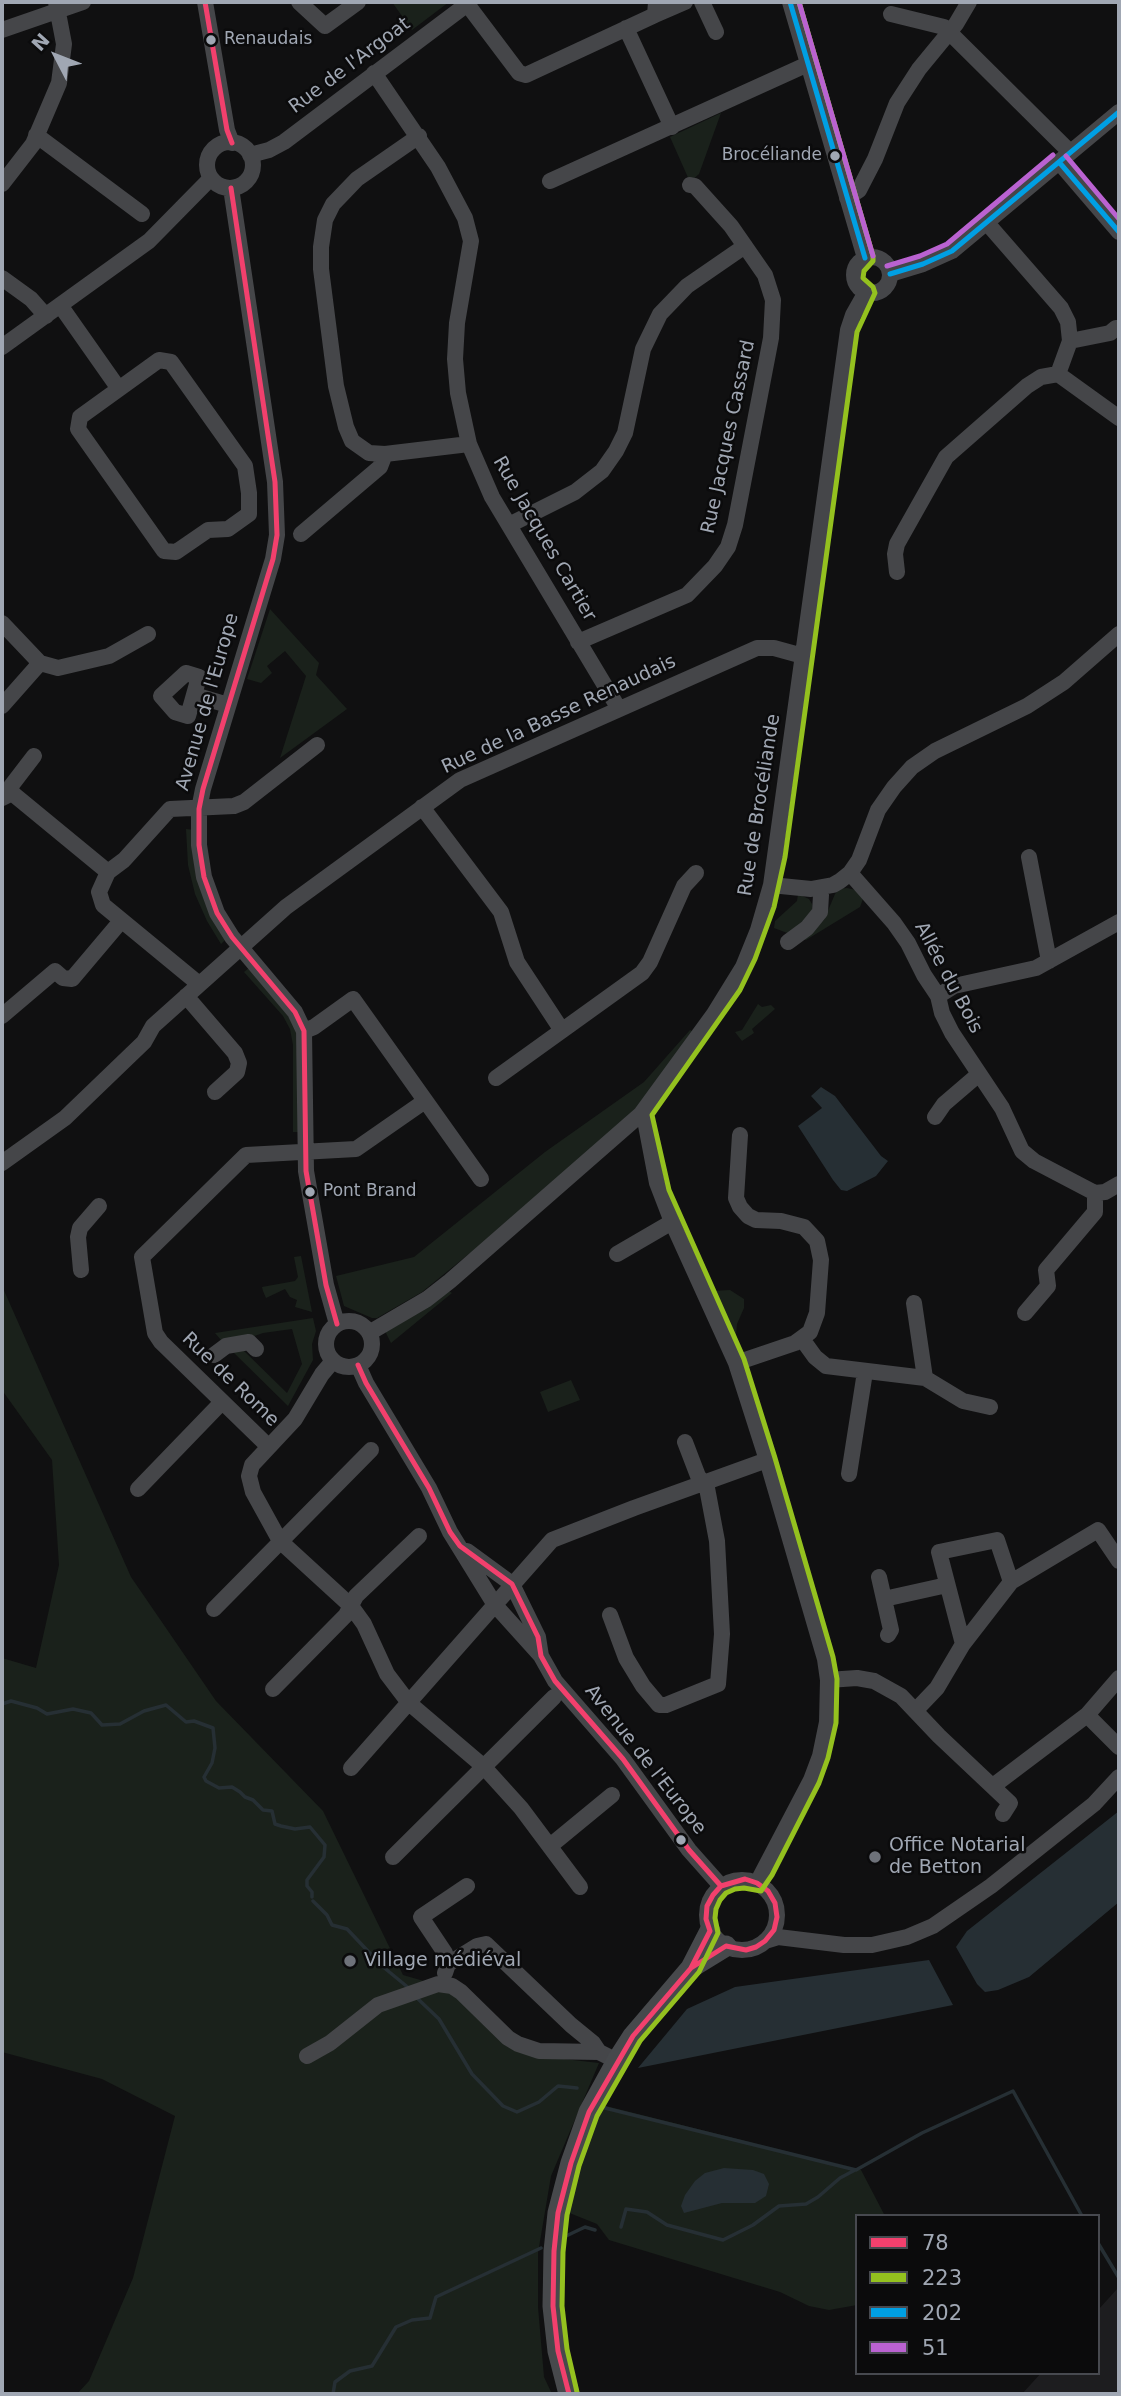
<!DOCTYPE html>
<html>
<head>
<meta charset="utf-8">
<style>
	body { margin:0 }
	#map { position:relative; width:1121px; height:2396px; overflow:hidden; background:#101011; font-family:"DejaVu Sans",sans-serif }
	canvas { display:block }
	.frame { position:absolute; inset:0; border:4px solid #a0a7b3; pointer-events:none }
	.legend { position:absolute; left:855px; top:2214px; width:245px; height:161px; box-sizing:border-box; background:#0b0b0c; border:2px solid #47494f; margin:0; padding:9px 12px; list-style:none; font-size:21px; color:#a0a7b3 }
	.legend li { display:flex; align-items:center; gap:14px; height:35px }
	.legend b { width:35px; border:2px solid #47494f }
	.north { position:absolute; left:21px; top:21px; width:70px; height:70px; -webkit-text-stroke:5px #0b0b0c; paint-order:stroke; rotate:312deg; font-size:19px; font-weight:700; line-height:28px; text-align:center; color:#a0a7b3 }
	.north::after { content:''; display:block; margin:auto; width:24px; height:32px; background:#a0a7b3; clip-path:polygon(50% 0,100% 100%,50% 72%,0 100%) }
</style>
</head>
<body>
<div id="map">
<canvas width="1121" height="2396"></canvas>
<div class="frame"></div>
<ul class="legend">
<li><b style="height:9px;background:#f2406d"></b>78</li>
<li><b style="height:9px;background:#94c11f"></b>223</li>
<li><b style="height:9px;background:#009fe3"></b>202</li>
<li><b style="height:9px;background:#ba62d1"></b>51</li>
</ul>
<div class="north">N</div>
</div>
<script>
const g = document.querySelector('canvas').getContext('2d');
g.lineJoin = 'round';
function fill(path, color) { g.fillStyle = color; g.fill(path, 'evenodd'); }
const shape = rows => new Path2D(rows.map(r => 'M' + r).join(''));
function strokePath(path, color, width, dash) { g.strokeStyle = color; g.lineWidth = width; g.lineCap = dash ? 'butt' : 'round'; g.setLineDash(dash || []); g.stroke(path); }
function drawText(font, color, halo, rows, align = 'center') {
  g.font = font + ' "DejaVu Sans",sans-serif'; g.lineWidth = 5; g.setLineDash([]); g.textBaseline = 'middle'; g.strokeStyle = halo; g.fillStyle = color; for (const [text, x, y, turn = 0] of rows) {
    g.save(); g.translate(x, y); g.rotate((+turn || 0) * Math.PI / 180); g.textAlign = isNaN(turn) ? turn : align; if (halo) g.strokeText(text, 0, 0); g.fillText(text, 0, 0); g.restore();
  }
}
fill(shape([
	[1118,2288,1119,2394,1022,2394,1041,2373,1098,2373,1098,2310]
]), '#1d1d1f');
fill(shape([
	[392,2,449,2,412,30],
	[721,113,699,174,690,182,670,137],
	[270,609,319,663,316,675,347,709,280,758,306,676,285,651,267,666,272,673,261,683,247,679],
	[186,829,194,830,226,939,221,944,207,921,195,894,188,865],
	[847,888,856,890,864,896,860,907,806,940,803,939,824,920,835,894,839,889],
	[798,894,809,899,812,904,813,914,790,934,774,928,775,921,797,901],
	[250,967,296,1026,300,1132,293,1132,293,1045,290,1029,283,1016,244,972],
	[758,1004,762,1007,771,1005,775,1009,752,1029,754,1033,742,1041,735,1032,742,1030],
	[690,1030,694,1032,636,1110,472,1254,470,1253,422,1292,377,1318,372,1318,344,1306,336,1276,414,1257,545,1152,644,1082],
	[301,1256,312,1312,295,1307,297,1300,290,1297,285,1289,266,1298,263,1291,262,1287,295,1281,298,1277,294,1257],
	[2,1286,131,1577,216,1701,323,1811,403,1975,455,1990,547,2057,599,2063,551,2176,538,2253,538,2307,544,2377,552,2394,77,2394,89,2381,133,2278,175,2116,102,2079,2,2052,2,1658,36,1668,59,1565,52,1460,2,1390],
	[730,1290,744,1299,744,1308,737,1324,736,1335,733,1335,731,1330,713,1291],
	[449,1291,452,1293,391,1343,385,1331],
	[313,1318,316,1331,312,1344,313,1360,288,1406,231,1350,240,1347,287,1393,302,1364,292,1329,263,1333,226,1346,215,1333],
	[571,1380,580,1400,548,1412,540,1392],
	[602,2105,861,2170,885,2216,857,2216,857,2305,829,2310,809,2306,780,2292,609,2240,597,2224,567,2212,583,2146]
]), '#1a211b');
fill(shape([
	[821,1087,835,1096,881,1156,888,1161,876,1176,847,1191,841,1190,833,1180,798,1126,822,1108,811,1096],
	[1119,1811,1119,1902,1029,1977,998,1990,985,1992,977,1984,956,1947,967,1931],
	[929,1960,953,2005,638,2068,687,2009,735,1987],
	[724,2168,753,2170,764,2174,769,2184,766,2196,755,2203,722,2203,684,2213,681,2206,685,2195,695,2181,705,2173]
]), '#262f34');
strokePath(shape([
	[2,1704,11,1701,37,1708,47,1714,73,1709,91,1713,102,1725,120,1724,144,1711,166,1705,186,1722,194,1721,213,1728,215,1748,212,1763,204,1777,206,1781,219,1788,232,1787,240,1792,245,1797,253,1800,263,1810,272,1811,275,1824,281,1826,295,1829,310,1827,325,1845,324,1857,307,1880,307,1886,312,1892,312,1897],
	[313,1901,327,1915,332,1925,347,1929,382,1966,410,1989],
	[417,1998,439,2019,472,2074,503,2106,517,2112,539,2102,558,2086,577,2088],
	[605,2108,856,2170,922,2133,1013,2091,1082,2216],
	[621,2227,626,2209,647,2212,667,2225,723,2240,753,2225,779,2206,806,2204,818,2197,840,2178,855,2170],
	[564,2237,585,2227,595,2230],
	[1098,2243,1119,2278],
	[333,2394,335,2382,350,2371,372,2366,396,2327,412,2320,430,2318,436,2297,541,2248]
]), '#262f34', 3.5);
strokePath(shape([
	[205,2,227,130,232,143],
	[299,2,325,26,358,2],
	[702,2,716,32],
	[790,2,865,258],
	[467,4,519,73,526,75,655,15,656,2],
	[891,14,944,27,1070,152],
	[655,15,685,2],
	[626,28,672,127],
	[2,30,83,2],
	[374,73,438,167,465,218,471,241,457,323,455,359,458,393,469,444,492,497,619,709],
	[36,135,142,214],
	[419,136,357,179,333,204,325,220,321,247,321,269,336,386,346,427,352,441,369,453,385,454,469,444],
	'207 165a23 23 0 1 1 46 0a23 23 0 1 1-46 0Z',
	[250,155,269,150,284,142,470,2],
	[1059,162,1119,232],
	[550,181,808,64],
	[2,184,33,144,59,83,64,44,56,2],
	[231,188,275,482,277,535,273,559,203,789,199,809,199,845,204,877,217,913,232,937,295,1012,304,1031,306,1171,326,1285,337,1324],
	[847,198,859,190,875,159,897,103,919,69,956,24,969,2],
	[987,223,1061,308,1068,322,1070,341,1058,374],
	'854 275a18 18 0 1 1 36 0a18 18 0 1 1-36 0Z',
	[890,274,923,264,952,251,1119,112],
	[2,278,31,299,46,316],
	[60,305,119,389],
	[1070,341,1110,333,1116,328],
	[2,347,149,241,211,178],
	[159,360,171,362,245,466,249,493,249,514,228,529,208,530,176,552,164,551,78,429,80,417,159,360],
	[1058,374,1119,418],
	[509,525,575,492,602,471,616,451,625,433,643,349,660,314,687,286,745,246],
	[301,534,380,467,385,454],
	[897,572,895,554,897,544,946,457,1027,386,1041,377,1058,374],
	[2,623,40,663,58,668,109,656,148,634],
	[578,642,687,595,715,566,728,547,735,525,771,338,773,300,765,275,731,226,695,186,690,185],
	[186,673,199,677,188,716,175,712,161,696,186,673],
	[194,695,228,705],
	[2,706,40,663],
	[12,793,11,786,34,756],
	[2,798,12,793,108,872,124,860,170,809,234,806,244,802,317,745],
	[422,807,501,912,517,962,561,1029],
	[1029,857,1049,961],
	[108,872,99,892,103,905,199,984],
	[850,873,894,923,908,943,924,975,938,996,942,1013,952,1033,1002,1108,1022,1151,1034,1161,1095,1193,1105,1192,1119,1184],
	[771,885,811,889,833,885,840,881,850,873,859,860,878,810,894,787,912,767,935,751,1027,706,1064,682,1119,634],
	[788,942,807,928,820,912,821,895,819,889],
	[186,996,235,1053,239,1063,237,1072,215,1092],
	[938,996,954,986,1036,968,1119,922],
	[2,1016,55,971,63,978,72,979,121,921],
	[304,1031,314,1027,353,999,481,1179],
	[496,1078,642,973,650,962,684,886,696,873],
	[641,1114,645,1120,657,1183,672,1222,736,1363,767,1460,825,1659,828,1680,827,1722,820,1756,811,1780,757,1883],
	[935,1117,944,1104,979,1074],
	[2,1163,65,1118,144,1042,153,1026,286,907,460,780,757,648,774,648,803,656],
	[617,1254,672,1222],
	[81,1270,78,1237,80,1228,99,1206],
	[1025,1313,1048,1286,1046,1270,1095,1212,1095,1193],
	'326 1344a23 23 0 1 1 46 0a23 23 0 1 1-46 0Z',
	[369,1333,427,1299,450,1281,641,1114,714,1014,743,967,758,930,771,885,848,330,853,315,866,292],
	[802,1339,815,1357,826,1366,925,1378,914,1303],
	[214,1355,226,1346,249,1342,256,1349],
	[333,1361,322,1374,295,1419,252,1465,249,1476,253,1492,280,1541,351,1606,364,1624,387,1674,409,1703,483,1766,521,1808,580,1887],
	[736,1363,795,1343,810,1332,817,1313,821,1260,817,1241,804,1227,781,1221,756,1220,748,1216,740,1207,736,1198,740,1135],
	[358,1365,366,1383,429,1488,450,1532,495,1605,541,1656,555,1681,623,1759,689,1850,721,1886],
	[925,1378,963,1401,990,1407],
	[269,1447,161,1342,155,1333,142,1257,246,1155,356,1149,425,1101],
	[849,1474,865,1372],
	[138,1489,222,1402],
	[467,1551,512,1584,538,1637,541,1656],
	[879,1577,891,1630,888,1635],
	[884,1599,947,1585],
	[214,1609,371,1450],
	[610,1615,626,1658,643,1686,659,1705,666,1705,718,1684,722,1634,717,1541,707,1488,698,1476,685,1442],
	[963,1644,939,1552,997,1540,1011,1582],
	[828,1680,857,1678,874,1681,901,1696,939,1736,1010,1803,1003,1814],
	[273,1689,346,1615,356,1596,419,1536],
	[916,1710,937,1688,963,1644,1011,1582,1098,1530,1119,1561],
	[1087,1715,1119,1747],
	[351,1768,552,1540,634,1508,767,1460],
	[993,1786,1087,1715,1119,1678],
	[550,1846,612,1795],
	[393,1857,554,1697],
	'707 1915a35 35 0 1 1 70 0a35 35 0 1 1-70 0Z',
	[765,1941,778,1937,844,1945,872,1945,907,1937,933,1926,991,1886,1094,1804,1119,1777],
	[448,1964,477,1946,486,1944,571,2025,593,2043,599,2052],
	[445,1973,448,1964,445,1953,421,1917,467,1886],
	[307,2056,330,2043,378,2005,438,1984,452,1986,461,1992,508,2038,518,2044,539,2051,599,2052,617,2061]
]), '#454649', 16);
strokePath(shape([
	[695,1965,726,1946],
	[569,2394,558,2351,553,2306,554,2251,558,2213,571,2163,589,2112,617,2061,633,2036,691,1968,710,1931]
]), '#47494c', 21);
strokePath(shape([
	[205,2,227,130,232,143],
	[231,188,275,482,277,535,273,559,203,789,199,809,199,845,204,877,217,913,232,937,295,1012,304,1031,306,1171,326,1285,337,1324],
	[358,1365,366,1383,429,1488,450,1532,460,1546,512,1584,538,1637,541,1656,555,1681,623,1759,689,1850,721,1886],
	[745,1879,757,1883,768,1891,775,1903,777,1917,774,1930,765,1941,756,1947,746,1950,726,1946,691,1968,710,1931,706,1919,707,1906,713,1895,721,1886,745,1879],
	[633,2036,691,1968],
	[633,2036,691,1968],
	[569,2394,558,2351,553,2306,554,2251,558,2213,571,2163,589,2112,633,2036]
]), '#f2406d', 5);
strokePath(shape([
	[577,2392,567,2349,562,2306,563,2252,567,2215,579,2166,597,2116,640,2041,699,1972,718,1933,715,1918,716,1909,720,1900,726,1893,735,1889,744,1888,761,1891,772,1875,819,1783,828,1758,836,1723,837,1679,833,1657,775,1458,744,1359,669,1190,652,1115,740,990,755,959,774,907,785,857,857,332,875,293,873,287,863,278,864,271,873,261,873,256,799,2]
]), '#94c11f', 5);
strokePath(shape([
	[790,2,865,258],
	[1059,162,1119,232],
	[890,274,923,264,952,251,1119,112]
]), '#009fe3', 5);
strokePath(shape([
	[799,2,873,256],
	[1066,156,1119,219],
	[887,266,920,256,947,244,1053,155]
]), '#ba62d1', 5);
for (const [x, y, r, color] of [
	[211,40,6,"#a0a7b3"],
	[835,156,6,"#a0a7b3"],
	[310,1192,6,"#a0a7b3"],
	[681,1840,6,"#a0a7b3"],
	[875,1857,7,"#6e727a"],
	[350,1961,7,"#6e727a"]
]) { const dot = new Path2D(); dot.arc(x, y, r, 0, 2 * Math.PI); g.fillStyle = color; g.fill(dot); strokePath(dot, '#0b0b0c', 2.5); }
drawText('17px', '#a0a7b3', '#0b0b0c', [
	["Renaudais",224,40],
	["Brocéliande",822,156,"right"],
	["Pont Brand",323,1192]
], 'left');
drawText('19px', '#a0a7b3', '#0b0b0c', [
	["Rue de l'Argoat",350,66,-37],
	["Rue Jacques Cassard",729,437,-78],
	["Rue Jacques Cartier",544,539,60],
	["Avenue de l'Europe",208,702,-74],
	["Rue de la Basse Renaudais",559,715,-25],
	["Rue de Brocéliande",760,805,-81],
	["Allée du Bois",948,978,62],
	["Rue de Rome",230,1380,44],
	["Avenue de l'Europe",645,1760,52]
]);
drawText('19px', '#a0a7b3', '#0b0b0c', [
	["Office Notarial",889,1846],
	["de Betton",889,1868],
	["Village médiéval",364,1961]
], 'left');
</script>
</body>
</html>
